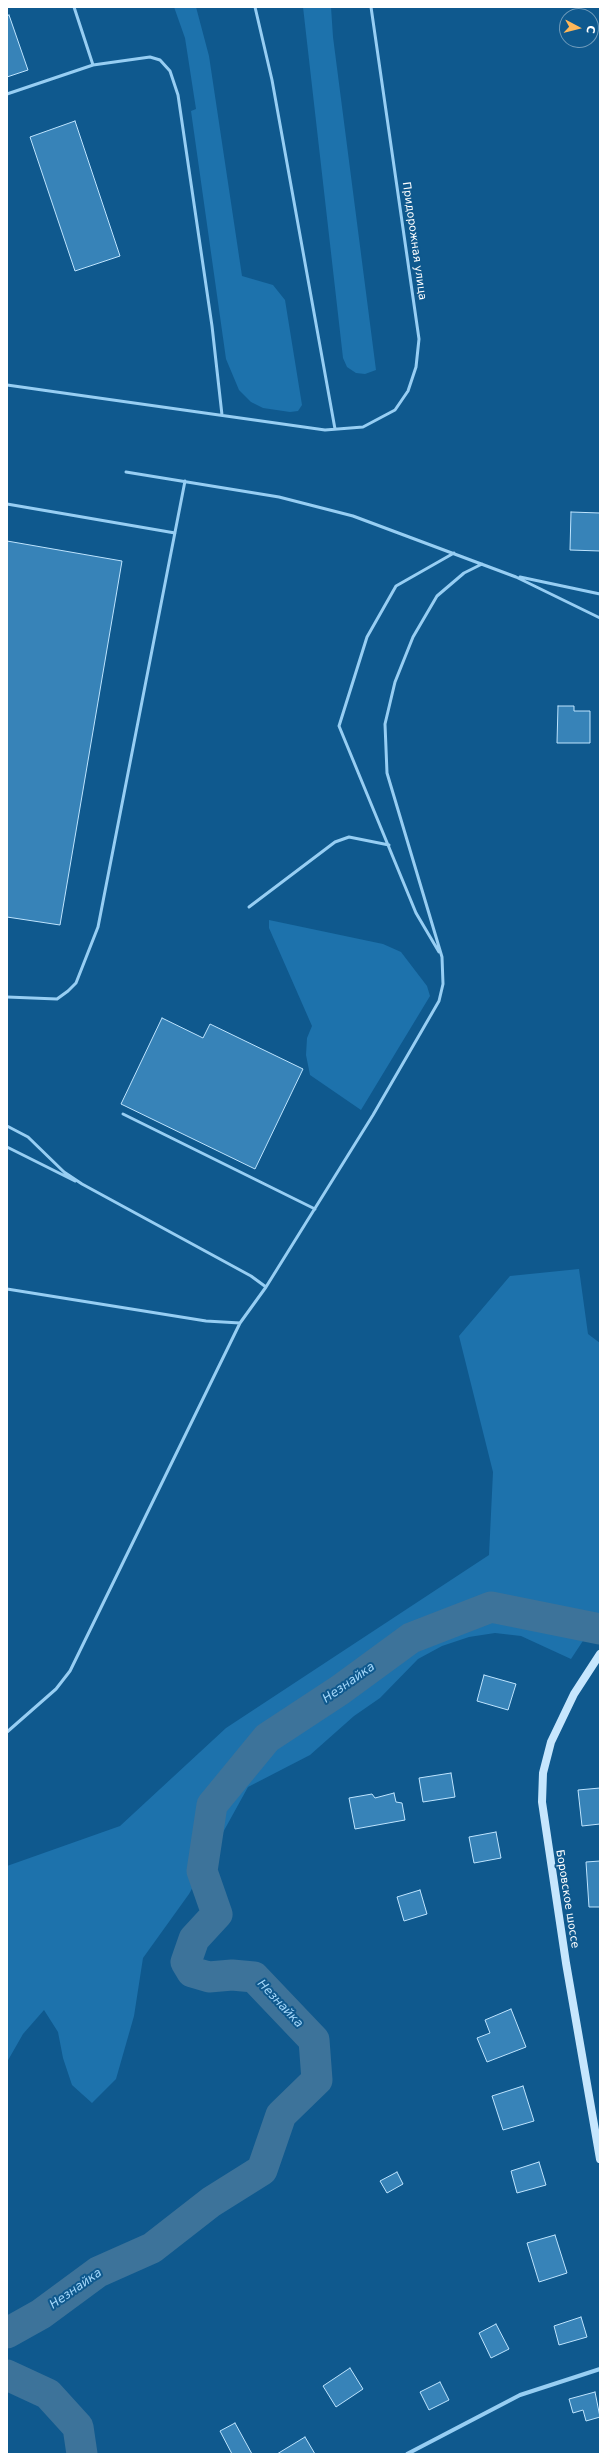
<!DOCTYPE html>
<html>
<head>
<meta charset="utf-8">
<style>
	body { margin:0 }
	#map { position:relative; width:607px; height:2461px; overflow:hidden; background:#0f598e; font-family:"DejaVu Sans",sans-serif }
	canvas { display:block }
	.frame { position:absolute; inset:0; border:8px solid #fff; pointer-events:none }
	.north { position:absolute; left:559px; top:8px; width:40px; height:40px; box-sizing:border-box; background:#0f598e; border:1px solid #6f9bbb; border-radius:50%; rotate:97deg; font-size:11px; font-weight:700; line-height:16px; text-align:center; color:#fff }
	.north::after { content:''; display:block; margin:auto; width:14px; height:18px; background:#ffb759; clip-path:polygon(50% 0,100% 100%,50% 72%,0 100%) }
</style>
</head>
<body>
<div id="map">
<canvas width="607" height="2461"></canvas>
<div class="frame"></div>
<div class="north">С</div>
</div>
<script>
const g = document.querySelector('canvas').getContext('2d');
g.lineJoin = 'round';
function fill(path, color) { g.fillStyle = color; g.fill(path, 'evenodd'); }
const shape = rows => new Path2D(rows.map(r => 'M' + r).join(''));
function strokePath(path, color, width, dash) { g.strokeStyle = color; g.lineWidth = width; g.lineCap = dash ? 'butt' : 'round'; g.setLineDash(dash || []); g.stroke(path); }
function drawText(font, color, halo, rows, align = 'center') {
  g.font = font + ' "DejaVu Sans",sans-serif'; g.lineWidth = 4; g.setLineDash([]); g.textBaseline = 'middle'; g.strokeStyle = halo; g.fillStyle = color; for (const [text, x, y, turn = 0] of rows) {
    g.save(); g.translate(x, y); g.rotate((+turn || 0) * Math.PI / 180); g.textAlign = isNaN(turn) ? turn : align; if (halo) g.strokeText(text, 0, 0); g.fillText(text, 0, 0); g.restore();
  }
}
fill(shape([
	[174,7,196,7,209,56,242,276,273,285,285,300,302,405,298,411,290,412,263,408,251,402,239,390,226,359,191,111,196,109,185,38],
	[303,7,331,7,333,37,376,370,365,374,356,373,347,367,343,358],
	[269,920,383,944,401,952,427,986,430,996,361,1110,310,1075,306,1055,307,1038,312,1026,269,928],
	[579,1269,588,1334,600,1343,600,1615,571,1659,521,1636,495,1633,469,1637,442,1646,418,1659,380,1698,354,1716,310,1755,248,1787,189,1894,143,1958,134,2016,116,2079,92,2103,72,2085,63,2058,58,2032,44,2010,23,2034,7,2062,7,1866,120,1826,226,1728,489,1555,493,1472,459,1336,510,1276]
]), '#1d72ac');
strokePath(shape([
	[7,2333,41,2314,98,2272,152,2248,211,2202,262,2170,281,2115,317,2080,314,2040,254,1977,232,1975,209,1977,192,1972,186,1962,194,1939,217,1914,202,1871,212,1805,267,1738,340,1690,411,1638,491,1607,600,1629],
	[7,2375,48,2394,78,2427,82,2454]
]), '#3d739a', 31);
const building = shape([
	[9,15,28,70,7,77,7,16,9,15],
	[75,121,120,256,75,271,30,137,75,121],
	[571,512,600,513,600,551,570,550,571,512],
	[7,541,122,561,60,925,7,917,7,541],
	[558,706,574,706,574,711,590,711,590,743,557,743,558,706],
	[162,1018,203,1038,210,1024,303,1069,255,1169,121,1104,162,1018],
	[484,1675,516,1684,508,1710,477,1701,484,1675],
	[451,1773,455,1797,423,1802,419,1778,451,1773],
	[600,1788,600,1824,582,1826,578,1790,600,1788],
	[394,1793,396,1802,402,1803,405,1820,355,1829,349,1798,372,1794,375,1798,394,1793],
	[496,1832,501,1858,474,1863,469,1837,496,1832],
	[600,1861,600,1907,589,1907,586,1862,600,1861],
	[420,1890,427,1914,404,1921,397,1897,420,1890],
	[511,2009,526,2047,487,2062,477,2038,490,2033,485,2020,511,2009],
	[523,2086,534,2121,503,2130,492,2096,523,2086],
	[539,2162,546,2185,517,2193,511,2171,539,2162],
	[397,2172,403,2184,387,2193,380,2181,397,2172],
	[555,2235,567,2273,539,2282,527,2243,555,2235],
	[581,2317,587,2337,559,2345,554,2326,581,2317],
	[496,2324,509,2349,491,2358,479,2333,496,2324],
	[350,2368,363,2389,336,2407,323,2386,350,2368],
	[440,2382,449,2400,429,2410,420,2392,440,2382],
	[595,2392,600,2417,586,2421,583,2410,573,2413,569,2399,595,2392],
	[235,2423,252,2454,232,2454,220,2431,235,2423],
	[305,2437,315,2454,277,2454,305,2437]
]);
fill(building, '#3783b8');
strokePath(building, '#bee4fe', 1);
strokePath(shape([
	[255,7,272,80,335,429],
	[93,65,150,57,160,60,170,71,178,95,212,326,222,415],
	[7,94,93,65,74,7],
	[7,385,325,430,363,427,395,410,408,391,416,367,419,339,371,7],
	[126,472,279,497,353,516,516,577,600,618],
	[7,504,175,533],
	[520,577,600,594],
	[249,907,335,842,349,837,389,845],
	[439,952,416,913,339,726,367,637,396,586,454,553],
	[7,997,57,999,68,991,76,983,98,927,185,481],
	[123,1114,315,1209],
	[7,1126,28,1137,64,1172,82,1184,251,1276,266,1287,373,1115,439,1001,443,984,442,957,387,773,385,724,395,682,413,637,437,596,464,573,482,564],
	[7,1147,75,1181],
	[7,1289,206,1321,240,1323,266,1287],
	[7,1732,56,1689,70,1671,240,1323]
]), '#97cef3', 3);
strokePath(shape([
	[407,2454,520,2395,600,2369]
]), '#97cef3', 4);
strokePath(shape([
	[600,1654,574,1694,551,1742,543,1773,542,1802,566,1963,600,2159]
]), '#c6e6fd', 8);
drawText('11px', '#fff', '#0f598e', [
	["Придорожная улица",414,241,82],
	["Боровское шоссе",567,1899,81]
]);
drawText('italic 12px', '#a3d7fa', '#0f598e', [
	["Незнайка",349,1683,-35],
	["Незнайка",280,2004,47],
	["Незнайка",76,2289,-35]
]);
</script>
</body>
</html>
